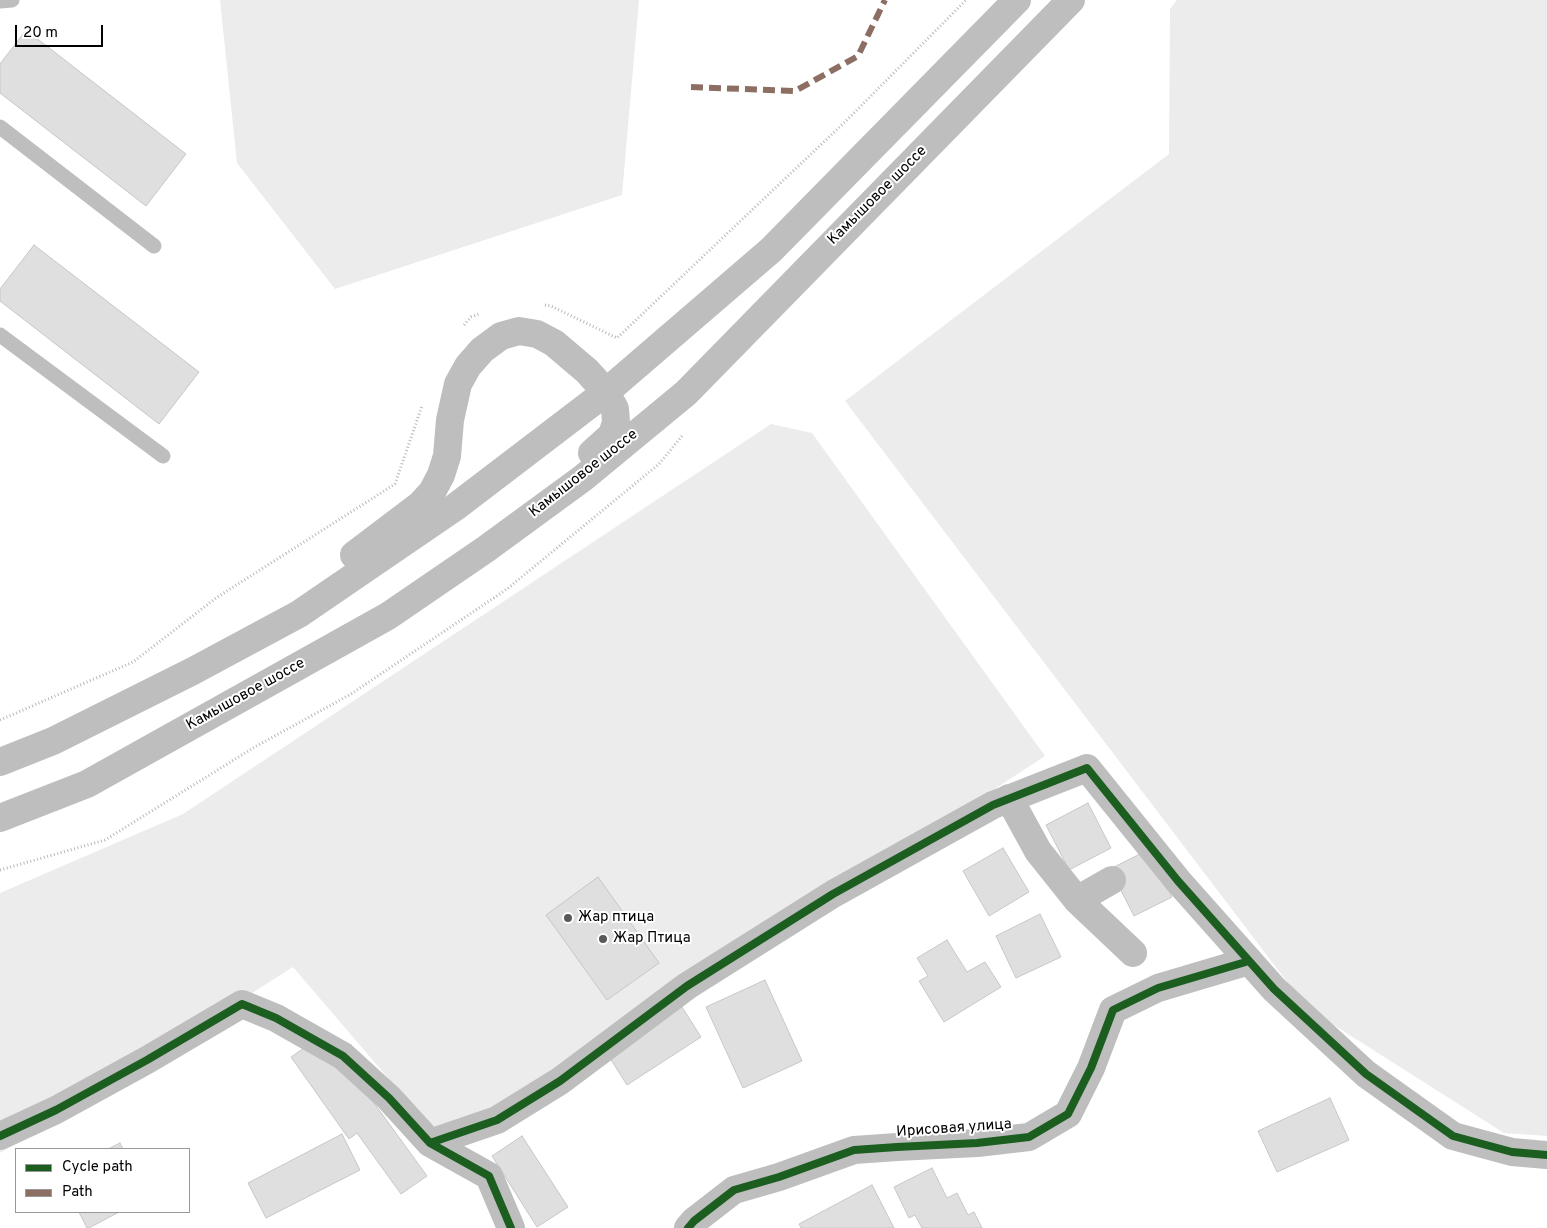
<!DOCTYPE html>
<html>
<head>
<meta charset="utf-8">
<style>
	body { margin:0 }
	#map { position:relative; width:1547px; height:1228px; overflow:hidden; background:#fff; font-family:Overpass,sans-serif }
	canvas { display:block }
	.legend { position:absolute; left:15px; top:1148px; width:175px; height:65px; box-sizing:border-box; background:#fff; border:1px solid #999; margin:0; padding:6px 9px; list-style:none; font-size:15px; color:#000 }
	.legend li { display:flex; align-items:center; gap:10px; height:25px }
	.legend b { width:25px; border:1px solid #999 }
	.scale { position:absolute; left:15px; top:25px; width:88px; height:22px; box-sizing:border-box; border:2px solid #000; border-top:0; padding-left:6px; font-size:15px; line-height:18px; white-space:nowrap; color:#000; -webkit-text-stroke:4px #fff; paint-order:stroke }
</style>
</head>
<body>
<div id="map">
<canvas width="1547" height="1228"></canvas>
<ul class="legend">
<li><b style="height:6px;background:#1b5e20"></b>Cycle path</li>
<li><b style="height:6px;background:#8d6e63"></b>Path</li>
</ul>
<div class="scale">20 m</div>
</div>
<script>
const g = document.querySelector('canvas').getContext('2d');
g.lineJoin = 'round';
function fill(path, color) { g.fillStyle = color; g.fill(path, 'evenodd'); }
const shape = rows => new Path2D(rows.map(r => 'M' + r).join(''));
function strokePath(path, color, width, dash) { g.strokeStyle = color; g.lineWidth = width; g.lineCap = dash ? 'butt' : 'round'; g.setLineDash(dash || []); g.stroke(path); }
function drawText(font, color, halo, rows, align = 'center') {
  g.font = font + ' Overpass,sans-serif'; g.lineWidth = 4; g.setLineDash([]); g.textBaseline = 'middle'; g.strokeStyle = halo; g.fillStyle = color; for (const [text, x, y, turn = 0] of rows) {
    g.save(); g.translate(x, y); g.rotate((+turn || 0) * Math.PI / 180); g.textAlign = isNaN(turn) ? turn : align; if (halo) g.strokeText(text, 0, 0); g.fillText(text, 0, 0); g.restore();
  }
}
fill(shape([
	[220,0,639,0,622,195,335,289,237,163],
	[1177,0,1547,0,1547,1136,1504,1133,1307,1008,845,401,1169,154,1170,9],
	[771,424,812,433,1045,756,876,867,441,1140,293,967,0,1153,0,893,183,814]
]), '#ececec');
const building = shape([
	[26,30,186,154,146,206,0,93,0,64,26,30],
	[34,245,199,372,159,424,0,301,0,289,34,245],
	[1088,803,1111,848,1069,870,1046,825,1088,803],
	[1003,848,1029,892,989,916,963,871,1003,848],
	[1148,850,1172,897,1134,916,1110,869,1148,850],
	[598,877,659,963,607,1000,546,915,598,877],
	[1040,914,1061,957,1016,978,996,936,1040,914],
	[947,940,967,972,985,962,1001,987,944,1022,919,981,928,976,917,958,947,940],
	[765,980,802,1061,743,1088,706,1007,765,980],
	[682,1007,701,1037,627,1085,608,1055,682,1007],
	[307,1046,361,1085,427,1176,401,1194,357,1133,349,1139,291,1057,307,1046],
	[1330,1098,1349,1140,1277,1172,1258,1131,1330,1098],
	[342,1134,360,1170,266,1218,248,1183,342,1134],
	[522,1136,568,1207,537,1227,492,1156,522,1136],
	[120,1143,123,1149,108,1149,120,1143],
	[932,1168,947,1198,957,1193,968,1215,974,1212,982,1228,922,1228,915,1215,909,1218,894,1187,932,1168],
	[872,1185,894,1228,801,1228,799,1224,872,1185],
	[79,1212,119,1212,89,1228,87,1228,79,1212]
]);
fill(building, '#dfdfdf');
strokePath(building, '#c7c7c7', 1);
strokePath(shape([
	[545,305,551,306,617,338,848,119,966,0],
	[464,325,471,317,479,314],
	[0,720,133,662,216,598,395,484,422,406],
	[0,870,105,840,253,748,351,694,507,589,659,464,682,436]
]), '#b9b9b9', 3, [1, 2.5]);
strokePath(shape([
	[0,1,12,0],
	[0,127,154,246],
	[0,335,163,456]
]), '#bebebe', 15);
strokePath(shape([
	[1009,798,1038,851,1077,900,1133,953],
	[1077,900,1112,880],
	[0,1136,56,1110,147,1060,242,1004,276,1018,343,1056,389,1098,430,1143,489,1176,511,1228],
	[430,1143,497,1120,560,1081,687,986,833,894,993,805,1087,768,1178,881,1274,989,1366,1074,1453,1136,1512,1152,1547,1155],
	[688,1228,694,1221,734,1190,779,1177,854,1150,897,1147,977,1143,1029,1137,1068,1114,1091,1068,1113,1010,1158,988,1249,961]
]), '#bebebe', 28);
strokePath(shape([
	[354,555,420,505,432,492,441,475,447,456,450,420,458,384,468,366,482,350,501,336,519,331,537,334,554,343,587,371,606,392,615,409,616,422,612,435,592,453],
	[0,762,53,741,193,671,299,614,454,508,606,392,771,250,1017,0],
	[0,818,87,784,388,616,486,549,583,478,686,393,1071,0]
]), '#bebebe', 28);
strokePath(shape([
	[691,87,795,91,858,56,885,0]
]), '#8d6e63', 6, [12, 6]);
strokePath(shape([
	[0,1136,56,1110,147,1060,242,1004,276,1018,343,1056,389,1098,430,1143,489,1176,511,1228],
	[430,1143,497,1120,560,1081,687,986,833,894,993,805,1087,768,1178,881,1274,989,1366,1074,1453,1136,1512,1152,1547,1155],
	[688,1228,694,1221,734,1190,779,1177,854,1150,897,1147,977,1143,1029,1137,1068,1114,1091,1068,1113,1010,1158,988,1249,961]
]), '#1b5e20', 8);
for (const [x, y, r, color] of [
	[568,918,5,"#595959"],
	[603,939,5,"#595959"]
]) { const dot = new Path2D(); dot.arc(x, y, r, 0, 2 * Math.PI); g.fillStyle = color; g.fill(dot); strokePath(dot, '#fff', 2); }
drawText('15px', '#000', '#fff', [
	["Камышовое шоссе",878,196,-45],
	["Камышовое шоссе",584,474,-38],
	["Камышовое шоссе",246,695,-29],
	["Ирисовая улица",954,1129,-4]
]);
drawText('15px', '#000', '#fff', [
	["Жар птица",578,918],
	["Жар Птица",613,939]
], 'left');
</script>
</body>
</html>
